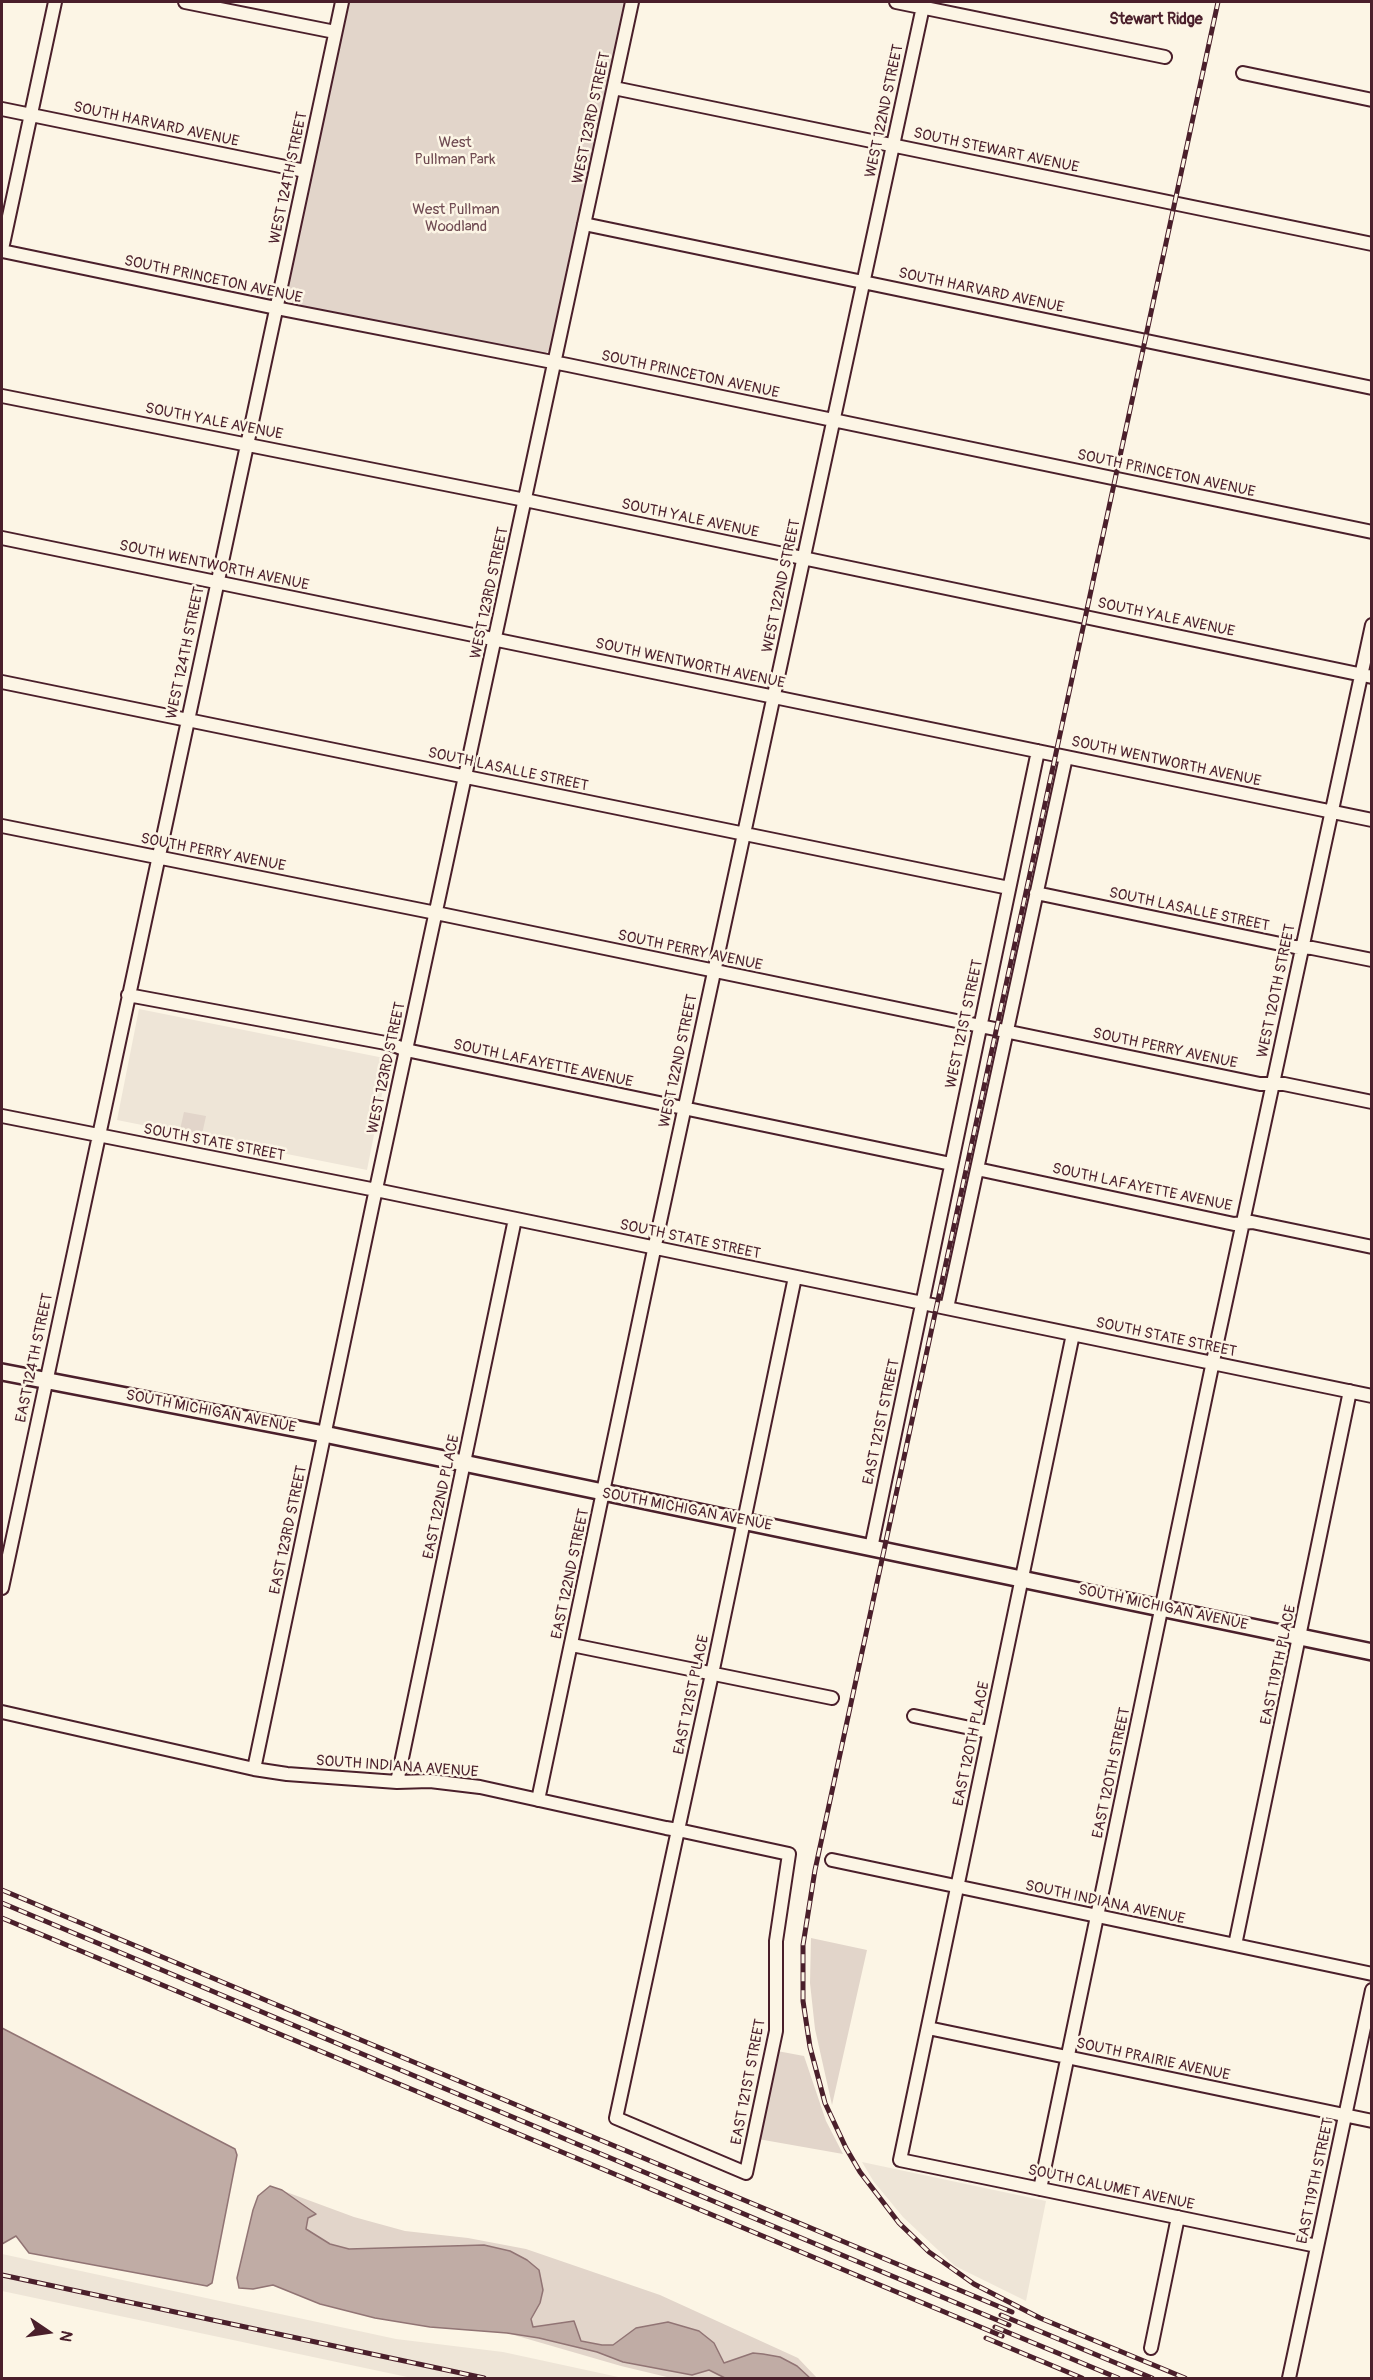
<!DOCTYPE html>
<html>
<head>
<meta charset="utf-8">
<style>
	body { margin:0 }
	#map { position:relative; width:1373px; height:2380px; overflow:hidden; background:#fcf5e5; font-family:Pangolin,sans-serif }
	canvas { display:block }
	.frame { position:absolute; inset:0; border:3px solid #4a1f2b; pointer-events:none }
	.north { position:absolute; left:18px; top:2302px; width:60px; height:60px; -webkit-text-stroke:4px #fcf5e5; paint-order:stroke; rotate:103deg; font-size:16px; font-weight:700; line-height:24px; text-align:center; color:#4a1f2b }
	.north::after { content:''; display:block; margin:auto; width:21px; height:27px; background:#4a1f2b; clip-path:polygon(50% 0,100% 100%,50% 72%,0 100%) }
</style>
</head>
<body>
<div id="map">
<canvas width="1373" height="2380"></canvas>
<div class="frame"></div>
<div class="north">N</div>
</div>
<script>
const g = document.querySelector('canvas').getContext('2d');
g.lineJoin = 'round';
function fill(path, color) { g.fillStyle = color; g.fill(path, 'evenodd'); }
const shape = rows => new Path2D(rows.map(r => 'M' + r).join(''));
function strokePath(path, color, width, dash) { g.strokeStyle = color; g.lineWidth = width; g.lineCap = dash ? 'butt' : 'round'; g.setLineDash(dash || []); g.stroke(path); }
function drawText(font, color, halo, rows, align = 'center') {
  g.font = font + ' Pangolin,sans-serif'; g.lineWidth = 5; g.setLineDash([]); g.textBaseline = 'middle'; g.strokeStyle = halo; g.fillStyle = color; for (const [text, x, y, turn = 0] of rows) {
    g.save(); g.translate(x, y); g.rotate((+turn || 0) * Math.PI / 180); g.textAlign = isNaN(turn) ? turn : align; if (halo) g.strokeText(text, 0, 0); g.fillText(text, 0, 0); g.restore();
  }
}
fill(shape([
	[139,1009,389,1059,367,1170,117,1120],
	[862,2162,1046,2201,1026,2301,955,2266,903,2217,874,2182],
	[2,2254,396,2339,503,2352,623,2378,412,2378,2,2291]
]), '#eee5d7');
fill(shape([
	[349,2,626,2,551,349,544,354,293,304,287,293],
	[184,1112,206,1116,202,1134,180,1130],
	[811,1938,867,1950,832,2105,815,2029,810,1983],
	[777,2051,804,2056,826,2121,843,2154,758,2139],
	[270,2186,354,2217,405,2231,468,2238,526,2249,660,2295,798,2358,817,2378,671,2378,621,2366,507,2333,375,2318,273,2285,240,2288,258,2196]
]), '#e2d5ca');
const water = shape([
	[2,2028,235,2149,237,2155,212,2283,207,2286,29,2253,16,2236,2,2244,2,2028],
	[270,2186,282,2190,316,2214,308,2218,306,2229,330,2244,349,2249,484,2245,510,2251,527,2260,539,2270,543,2290,540,2303,531,2319,533,2327,574,2321,581,2341,602,2345,613,2345,636,2328,668,2322,699,2331,714,2343,724,2363,753,2353,763,2354,780,2357,797,2366,810,2378,725,2378,709,2370,692,2375,623,2362,597,2352,539,2338,507,2333,430,2327,375,2318,320,2304,273,2285,253,2289,239,2288,237,2278,253,2210,258,2196,270,2186]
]);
fill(water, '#c0aca5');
strokePath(water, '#917474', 1.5);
const minor = shape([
	[185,2,335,32],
	[896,2,1165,57],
	[1243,73,1372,100],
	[614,88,1372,244],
	[2,109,305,171],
	[584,224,1372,388],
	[2,249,55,2],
	[2,251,276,308,568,365,1372,532],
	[2,396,525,500,1372,677],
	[2,538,1372,820],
	[2,682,1009,888],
	[2,826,436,913,1260,1084,1284,1084,1372,1102],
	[1036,893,1295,947,1312,948,1372,960],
	[128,995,391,1044,406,1050,951,1164],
	[2,1116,376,1190,1372,1396],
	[977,1169,1234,1224,1252,1222,1372,1247],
	[947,1308,1066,757],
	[1073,1334,900,2160,1317,2246],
	[871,1548,1038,751],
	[2,1588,342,2],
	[572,1645,832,1698],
	[2,1712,254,1769,287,1774,397,1782,430,1781,480,1787,607,1815,666,1828,678,1830,789,1854,776,1941,776,2031,746,2173,616,2118,678,1830,712,1674,795,1277],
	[914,1716,989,1732],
	[254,1769,373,1203,632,2],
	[397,1782,515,1219],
	[538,1800,658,1231,924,2],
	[832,1860,1372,1974],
	[1235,1945,1350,1391],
	[928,2028,1372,2121],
	[1040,2189,1216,1347,1372,625],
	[1151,2348,1178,2217],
	[1289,2378,1372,1990]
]);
const major = shape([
	[2,1372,324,1434,1372,1652]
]);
strokePath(minor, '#4a1f2b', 16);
strokePath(major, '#4a1f2b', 20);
strokePath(minor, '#fcf5e5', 12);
strokePath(major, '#fcf5e5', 15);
const rail = shape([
	[2,1890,1012,2312],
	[2,1903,1009,2325],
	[2,1918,1002,2336],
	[2,2275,484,2378],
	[1001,2315,1152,2378],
	[995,2327,1118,2378],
	[986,2338,1082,2378],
	[1185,2378,1040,2318,974,2284,929,2252,899,2223,860,2172,846,2148,825,2103,810,2047,803,2001,803,1945,815,1870,1218,2]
]);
strokePath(rail, '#4a1f2b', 5);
strokePath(rail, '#fcf5e5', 3, [9]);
drawText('15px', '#4a1f2b', '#fcf5e5', [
	["WEST 122ND STREET",885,111,-78],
	["WEST 123RD STREET",592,118,-78],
	["SOUTH HARVARD AVENUE",156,125,12],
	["SOUTH STEWART AVENUE",996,151,12],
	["WEST 124TH STREET",289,178,-78],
	["SOUTH PRINCETON AVENUE",213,280,12],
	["SOUTH HARVARD AVENUE",981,291,12],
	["SOUTH PRINCETON AVENUE",690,375,12],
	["SOUTH YALE AVENUE",214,422,11],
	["SOUTH PRINCETON AVENUE",1166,474,12],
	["SOUTH YALE AVENUE",690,519,12],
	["SOUTH WENTWORTH AVENUE",214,566,12],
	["WEST 122ND STREET",782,586,-78],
	["WEST 123RD STREET",490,593,-78],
	["SOUTH YALE AVENUE",1166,618,12],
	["WEST 124TH STREET",186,653,-78],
	["SOUTH WENTWORTH AVENUE",690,664,12],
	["SOUTH WENTWORTH AVENUE",1166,762,12],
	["SOUTH LASALLE STREET",508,770,12],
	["SOUTH PERRY AVENUE",213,853,11],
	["SOUTH LASALLE STREET",1189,910,12],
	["SOUTH PERRY AVENUE",690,951,12],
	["WEST 120TH STREET",1277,991,-78],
	["WEST 121ST STREET",965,1024,-78],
	["SOUTH PERRY AVENUE",1165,1049,12],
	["WEST 122ND STREET",679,1061,-78],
	["SOUTH LAFAYETTE AVENUE",543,1064,12],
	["WEST 123RD STREET",387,1068,-78],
	["SOUTH STATE STREET",214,1143,11],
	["SOUTH LAFAYETTE AVENUE",1142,1188,12],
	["SOUTH STATE STREET",690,1240,12],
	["SOUTH STATE STREET",1166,1338,12],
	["EAST 124TH STREET",35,1358,-78],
	["SOUTH MICHIGAN AVENUE",211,1412,11],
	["EAST 121ST STREET",882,1422,-78],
	["EAST 122ND PLACE",442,1497,-78],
	["SOUTH MICHIGAN AVENUE",687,1510,11],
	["EAST 123RD STREET",289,1530,-78],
	["EAST 122ND STREET",571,1574,-78],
	["SOUTH MICHIGAN AVENUE",1163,1608,12],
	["EAST 119TH PLACE",1279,1665,-78],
	["EAST 121ST PLACE",692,1695,-78],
	["EAST 120TH PLACE",972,1744,-78],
	["SOUTH INDIANA AVENUE",397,1767,4],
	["EAST 120TH STREET",1112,1773,-78],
	["SOUTH INDIANA AVENUE",1105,1903,12],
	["SOUTH PRAIRIE AVENUE",1153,2060,12],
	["EAST 121ST STREET",749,2082,-79],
	["EAST 119TH STREET",1316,2181,-78],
	["SOUTH CALUMET AVENUE",1111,2188,12]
]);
drawText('15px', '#704c53', '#fcf5e5', [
	["West",455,143],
	["Pullman Park",455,160],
	["West Pullman",456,210],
	["Woodland",456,227]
]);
drawText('bold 16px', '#4a1f2b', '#fcf5e5', [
	["Stewart Ridge",1156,20]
]);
</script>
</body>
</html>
